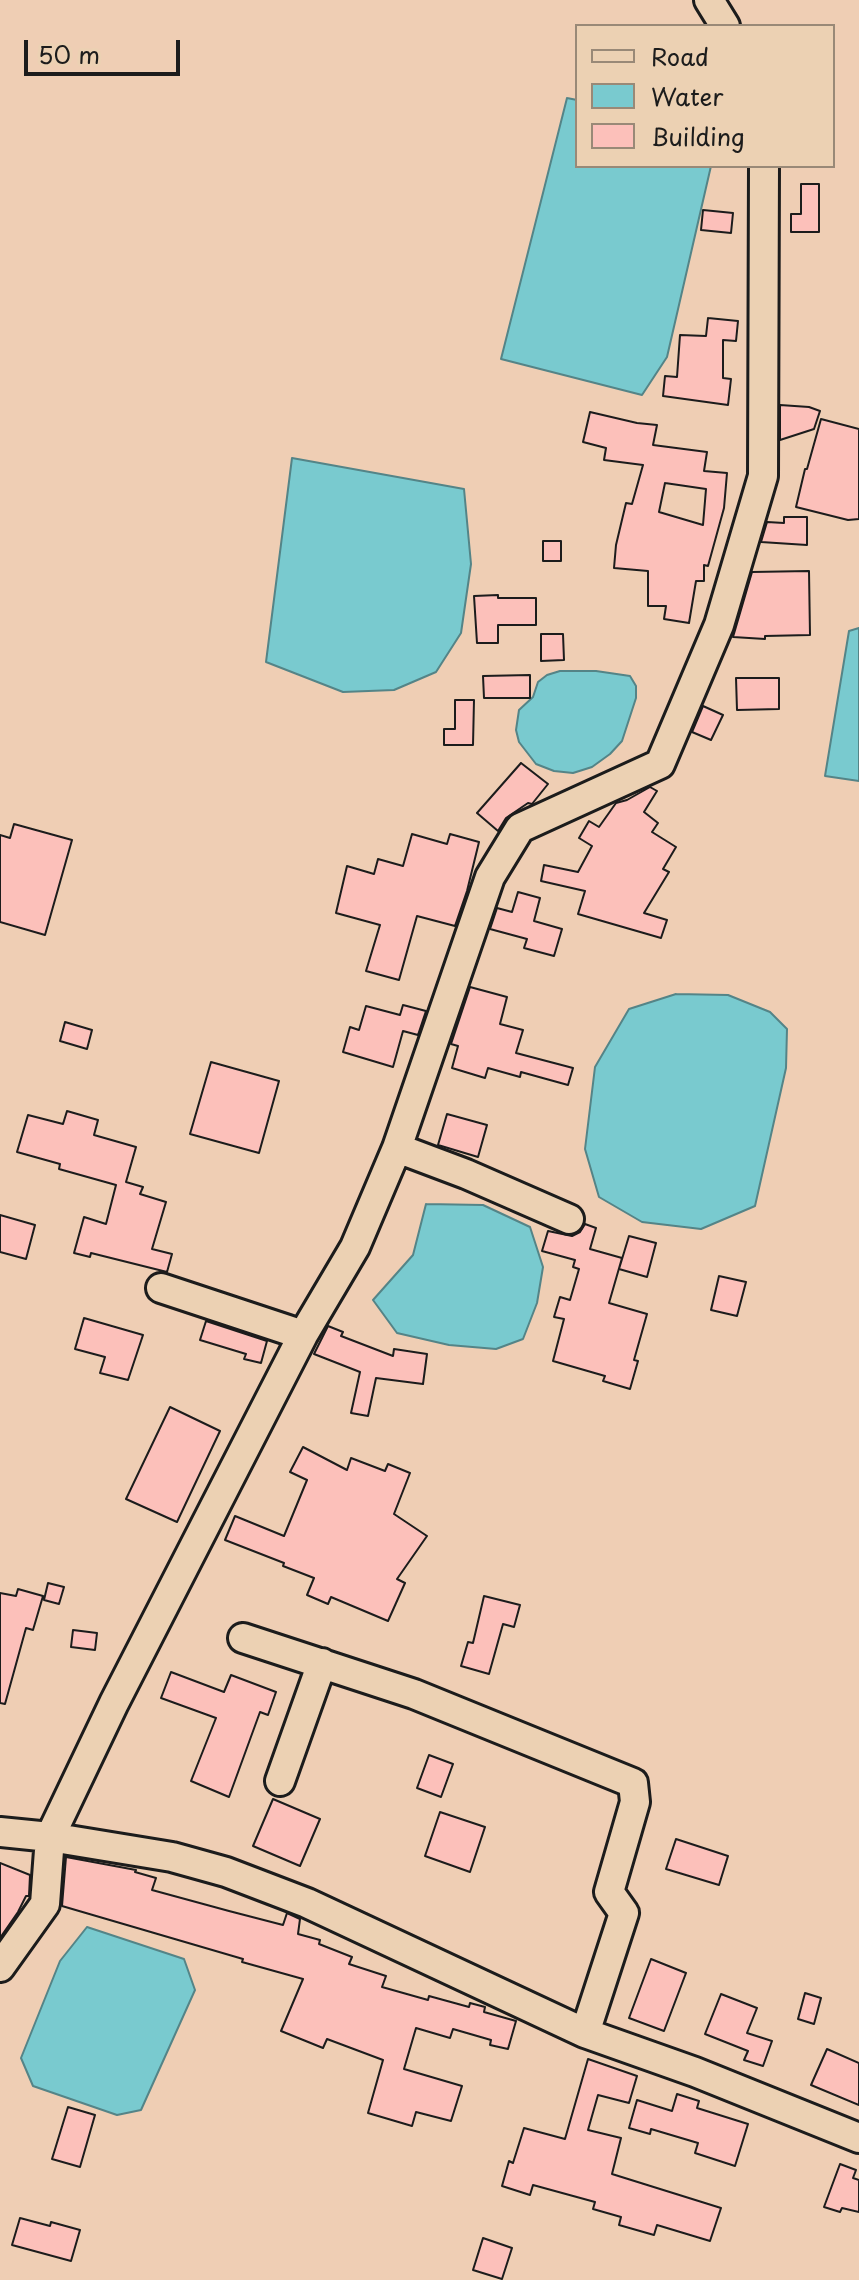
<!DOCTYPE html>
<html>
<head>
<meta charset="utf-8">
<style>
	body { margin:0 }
	#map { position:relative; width:859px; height:2280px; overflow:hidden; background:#efceb4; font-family:"Playpen Sans",sans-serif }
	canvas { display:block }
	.legend { position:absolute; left:575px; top:24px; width:260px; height:144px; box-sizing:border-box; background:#ecd1b3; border:2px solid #998977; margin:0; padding:10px 14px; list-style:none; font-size:24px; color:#1c1c1c }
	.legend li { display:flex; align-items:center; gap:16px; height:40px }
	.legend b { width:40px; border:2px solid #998977 }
	.scale { position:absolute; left:24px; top:40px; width:156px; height:36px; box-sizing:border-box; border:4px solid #1c1c1c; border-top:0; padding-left:10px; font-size:24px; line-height:28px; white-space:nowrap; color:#1c1c1c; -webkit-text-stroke:6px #ecd1b3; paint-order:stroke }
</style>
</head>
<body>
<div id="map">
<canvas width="859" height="2280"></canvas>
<ul class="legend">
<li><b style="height:10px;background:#ecd1b3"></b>Road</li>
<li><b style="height:22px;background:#79cacf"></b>Water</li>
<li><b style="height:22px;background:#fcc0ba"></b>Building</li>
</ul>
<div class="scale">50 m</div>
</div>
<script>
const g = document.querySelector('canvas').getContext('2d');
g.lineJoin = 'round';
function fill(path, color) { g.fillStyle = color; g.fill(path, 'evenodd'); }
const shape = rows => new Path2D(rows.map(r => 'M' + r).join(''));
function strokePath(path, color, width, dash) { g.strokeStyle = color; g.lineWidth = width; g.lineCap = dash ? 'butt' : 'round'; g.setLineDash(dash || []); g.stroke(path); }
const water = shape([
	[567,98,577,100,577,166,711,166,667,357,642,395,501,359,567,98],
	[292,458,464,489,471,564,461,633,436,672,394,690,343,692,266,662,292,458],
	[859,628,859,781,825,776,849,631,859,628],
	[560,671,596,671,630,676,636,686,636,698,622,741,610,754,592,767,573,773,554,771,536,764,519,742,516,730,519,710,533,697,538,682,547,675,560,671],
	[676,994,728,995,770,1012,787,1029,786,1068,755,1206,701,1229,642,1222,599,1197,585,1149,595,1067,629,1009,676,994],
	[426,1204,483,1205,530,1227,543,1267,537,1303,523,1339,496,1349,449,1345,397,1333,373,1300,413,1255,426,1204],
	[87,1927,184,1959,195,1990,141,2110,117,2115,33,2086,21,2058,60,1961,87,1927]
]);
fill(water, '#79cacf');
strokePath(water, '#548487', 2);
const building = shape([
	[801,184,819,184,819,232,791,232,791,214,801,214,801,184],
	[703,210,733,213,731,233,701,230,703,210],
	[708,318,738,321,736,341,723,340,723,378,731,379,728,405,663,396,665,376,677,377,680,335,706,336,708,318],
	[780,405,809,407,820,411,814,429,780,440,780,405],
	[590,412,637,423,657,425,653,445,707,452,704,471,727,473,724,508,708,566,704,565,704,581,696,581,689,623,664,619,666,606,648,606,648,571,614,568,616,545,626,503,632,504,643,465,604,460,606,448,583,442,590,412],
	[665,483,706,489,703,525,659,512,665,483],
	[821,419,859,429,859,519,848,520,796,507,805,469,807,469,821,419],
	[784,517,807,517,807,545,761,542,767,522,784,523,784,517],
	[543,541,561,541,561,561,543,561,543,541],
	[809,571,810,635,765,636,765,639,733,637,752,572,809,571],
	[498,595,498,598,536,598,536,625,498,625,498,643,477,643,474,596,498,595],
	[541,634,563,634,564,660,541,661,541,634],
	[530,675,530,698,484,698,483,676,530,675],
	[736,678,779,678,779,709,737,710,736,678],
	[455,700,474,700,473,745,444,745,444,729,455,729,455,700],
	[703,706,723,715,711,740,692,732,703,706],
	[521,763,548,784,532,804,528,803,506,818,498,831,477,813,521,763],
	[650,787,657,791,644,812,658,823,652,832,676,847,663,869,669,872,644,913,667,920,661,938,578,914,585,891,541,881,544,865,578,872,592,846,579,838,589,821,599,827,616,803,627,800,650,787],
	[14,824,72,840,45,935,0,922,0,835,10,838,14,824],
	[412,834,447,844,450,834,479,842,467,891,455,926,417,916,399,980,366,971,380,925,336,913,347,866,374,874,378,859,403,866,412,834],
	[518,892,540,898,534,921,562,929,554,956,524,948,527,939,490,929,497,908,512,912,518,892],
	[470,987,507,997,500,1024,523,1030,516,1053,573,1068,568,1085,521,1072,520,1077,488,1068,485,1078,452,1068,458,1046,451,1044,470,987],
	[403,1005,426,1011,418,1035,403,1031,393,1067,343,1052,350,1027,359,1030,366,1006,400,1015,403,1005],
	[65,1022,92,1030,87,1049,60,1041,65,1022],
	[211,1062,279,1081,259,1153,190,1134,211,1062],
	[67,1111,98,1120,94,1135,136,1147,126,1182,143,1187,140,1194,166,1202,152,1249,172,1254,167,1272,91,1253,90,1257,74,1253,84,1217,106,1224,116,1185,59,1169,60,1164,17,1152,28,1115,63,1124,67,1111],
	[447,1114,487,1125,478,1157,438,1145,447,1114],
	[0,1215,35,1225,26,1259,0,1252,0,1215],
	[585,1224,596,1228,590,1249,622,1258,609,1303,647,1314,634,1360,638,1361,630,1389,603,1381,605,1376,553,1361,564,1319,554,1317,560,1297,570,1300,579,1269,573,1267,575,1260,542,1251,548,1231,572,1236,580,1232,585,1224],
	[629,1236,656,1243,647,1277,619,1269,629,1236],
	[719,1276,746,1282,737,1316,711,1310,719,1276],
	[84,1318,143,1335,128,1380,100,1373,105,1357,75,1349,84,1318],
	[206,1321,267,1341,261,1363,244,1359,246,1354,200,1340,206,1321],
	[328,1326,343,1332,341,1336,393,1356,394,1349,427,1354,423,1384,376,1378,368,1416,351,1413,360,1372,314,1354,328,1326],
	[170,1407,220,1431,177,1522,126,1499,170,1407],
	[303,1447,347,1470,351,1458,385,1471,388,1464,410,1473,394,1514,427,1536,397,1579,405,1583,388,1621,331,1597,328,1604,307,1595,314,1578,283,1566,284,1563,225,1540,235,1516,284,1536,307,1480,290,1472,303,1447],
	[48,1583,64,1587,59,1604,44,1600,48,1583],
	[18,1589,43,1596,33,1630,26,1628,5,1704,0,1703,0,1593,16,1596,18,1589],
	[484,1596,520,1605,514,1627,503,1624,489,1674,461,1666,468,1642,473,1643,484,1596],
	[73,1630,97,1633,95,1650,71,1647,73,1630],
	[171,1672,224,1692,231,1675,276,1692,268,1715,260,1712,229,1797,191,1781,216,1718,161,1698,171,1672],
	[429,1755,453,1764,441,1797,417,1788,429,1755],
	[273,1799,320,1819,300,1866,253,1846,273,1799],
	[440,1812,485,1827,470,1872,425,1856,440,1812],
	[676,1839,728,1856,719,1885,666,1869,676,1839],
	[66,1857,136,1870,135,1872,156,1878,152,1890,229,1911,283,1925,287,1913,300,1919,298,1934,320,1940,319,1944,352,1957,349,1964,386,1976,382,1987,428,2000,429,1996,469,2007,470,2003,485,2007,484,2012,516,2021,508,2049,490,2045,491,2040,453,2029,450,2038,416,2028,404,2069,462,2086,451,2121,416,2112,412,2126,368,2113,383,2060,327,2039,323,2048,281,2031,303,1979,242,1962,243,1959,62,1906,66,1857],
	[0,1863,30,1875,29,1896,26,1896,18,1912,0,1938,0,1863],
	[651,1959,686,1973,664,2031,629,2018,651,1959],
	[805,1993,821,1998,814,2024,798,2019,805,1993],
	[721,1994,757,2008,747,2033,772,2041,763,2066,744,2060,748,2051,705,2034,721,1994],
	[827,2049,859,2063,859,2105,811,2085,827,2049],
	[588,2059,637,2076,629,2103,598,2095,588,2130,621,2138,612,2174,721,2208,710,2241,657,2225,654,2235,619,2225,621,2217,593,2209,595,2202,533,2185,530,2195,502,2186,509,2161,513,2163,524,2128,565,2139,588,2059],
	[677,2094,699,2101,697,2108,748,2124,735,2166,695,2153,698,2143,651,2129,650,2134,629,2128,637,2100,672,2111,677,2094],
	[68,2107,95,2115,80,2167,52,2159,68,2107],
	[840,2164,856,2170,853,2178,859,2180,859,2212,842,2208,840,2212,824,2207,840,2164],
	[20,2218,50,2226,51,2222,80,2230,71,2261,12,2245,20,2218],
	[483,2238,512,2248,502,2279,473,2270,483,2238]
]);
fill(building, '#fcc0ba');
strokePath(building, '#1c1c1c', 2);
const minor = shape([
	[709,0,725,26],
	[397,1148,466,1174,569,1219],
	[161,1288,303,1335],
	[243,1638,414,1694,633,1783,635,1802,609,1892,624,1913,585,2033],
	[280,1781,322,1663],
	[0,1832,50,1837,172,1857,226,1872,307,1903,585,2033,695,2072,859,2138],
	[0,1967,45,1904,50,1837,114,1703,303,1335,355,1247,397,1148,490,877,520,828,660,764,719,625,763,476,764,166]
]);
strokePath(minor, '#1c1c1c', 34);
strokePath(minor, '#ecd1b3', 28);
</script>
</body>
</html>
